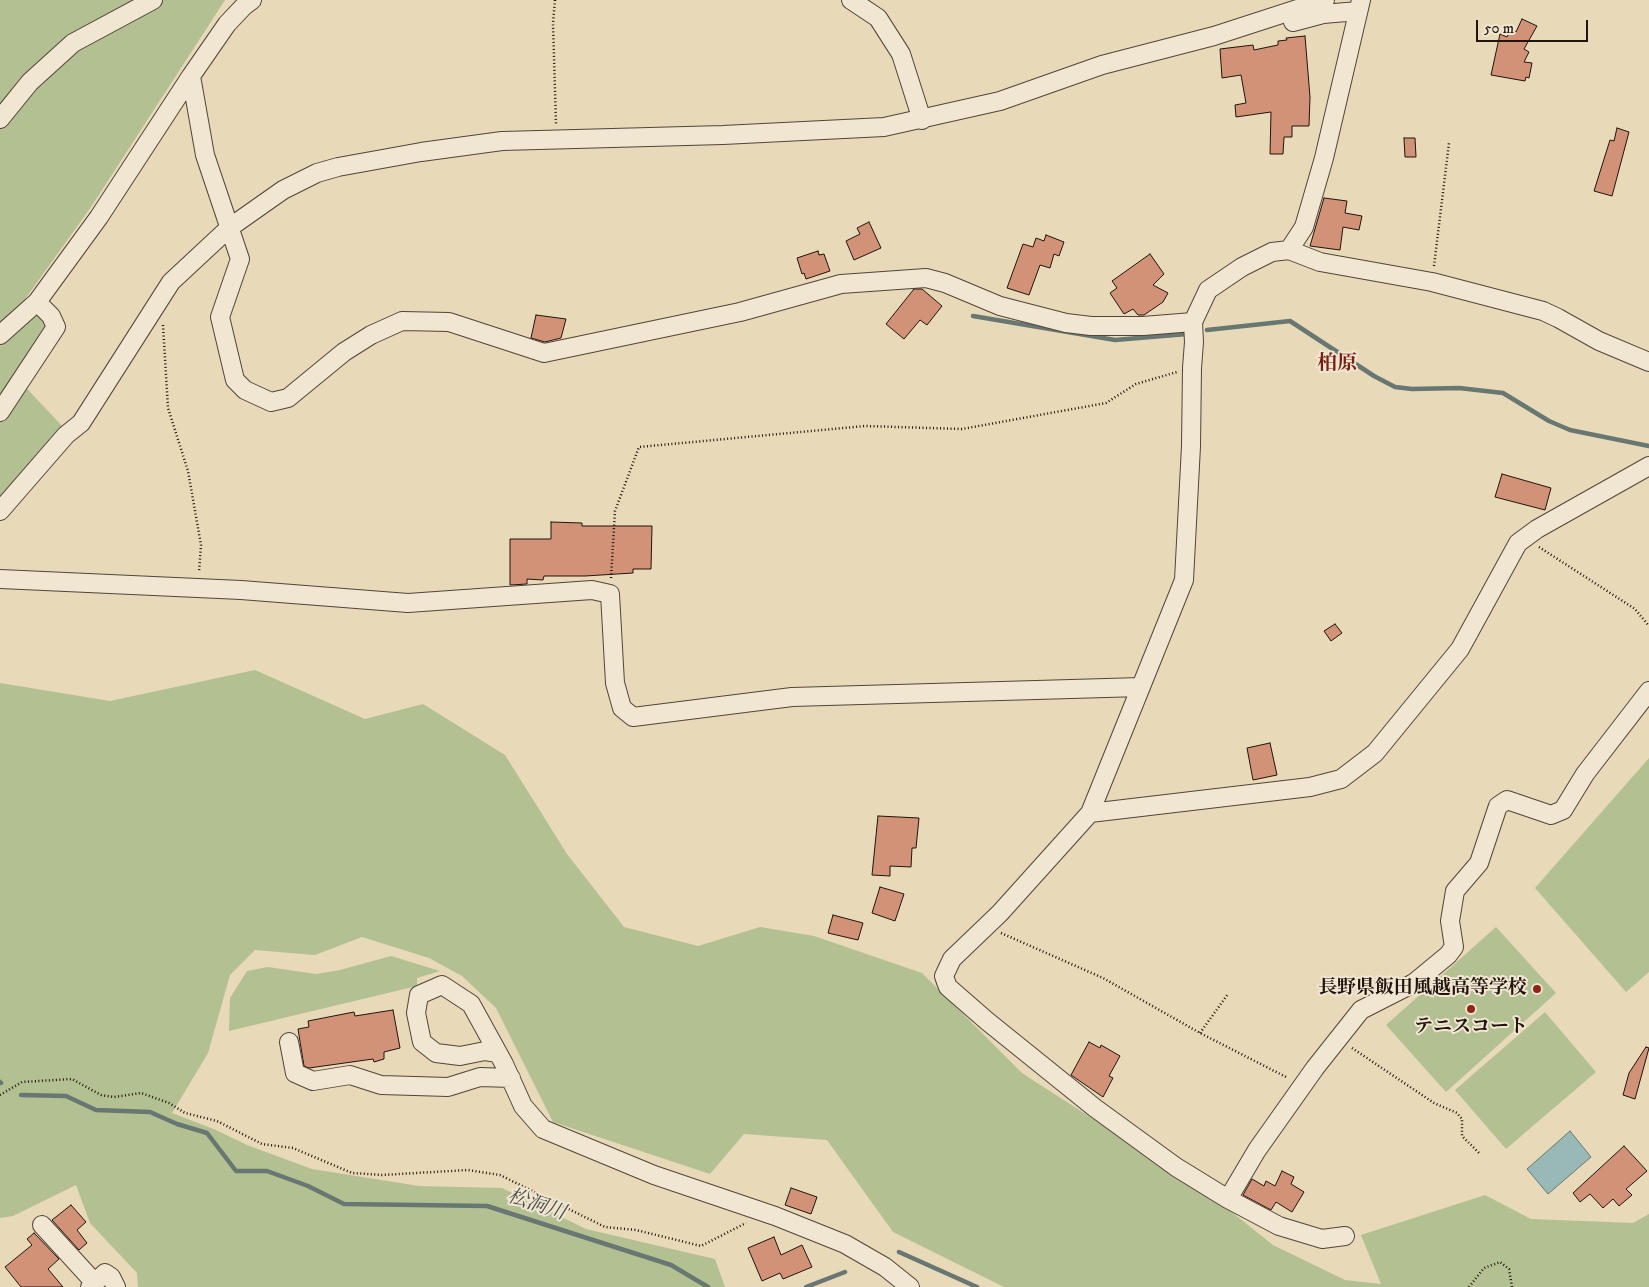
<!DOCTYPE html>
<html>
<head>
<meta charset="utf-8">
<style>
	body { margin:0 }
	#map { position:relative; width:1649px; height:1287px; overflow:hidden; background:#e8d9b9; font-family:"IM FELL DW Pica",serif }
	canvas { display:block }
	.scale { position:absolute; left:1476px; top:20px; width:112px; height:22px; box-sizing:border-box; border:2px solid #20140d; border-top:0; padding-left:6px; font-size:15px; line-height:18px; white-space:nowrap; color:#20140d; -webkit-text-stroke:4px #f0e6d2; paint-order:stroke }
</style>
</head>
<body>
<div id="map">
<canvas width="1649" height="1287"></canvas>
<div class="scale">50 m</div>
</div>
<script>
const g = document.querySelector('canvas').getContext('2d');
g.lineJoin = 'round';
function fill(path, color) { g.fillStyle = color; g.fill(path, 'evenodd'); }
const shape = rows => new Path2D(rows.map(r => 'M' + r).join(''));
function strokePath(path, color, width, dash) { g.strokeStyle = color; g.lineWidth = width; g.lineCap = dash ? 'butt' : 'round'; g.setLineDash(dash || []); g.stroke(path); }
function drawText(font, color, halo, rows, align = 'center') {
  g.font = font + ' "IM FELL DW Pica","Noto Serif JP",serif'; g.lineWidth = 4; g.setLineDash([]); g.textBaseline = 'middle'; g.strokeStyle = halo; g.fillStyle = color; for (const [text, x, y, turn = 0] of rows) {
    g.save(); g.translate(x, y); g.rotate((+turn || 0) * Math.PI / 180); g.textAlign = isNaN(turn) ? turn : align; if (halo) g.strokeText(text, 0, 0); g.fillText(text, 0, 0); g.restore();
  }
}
fill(shape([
	[0,0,225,0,91,207,23,302,0,324],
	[34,313,49,323,17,378,64,428,0,504,0,344],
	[255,670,365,719,423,704,505,755,567,854,624,927,698,946,760,927,814,936,922,973,1022,1073,1209,1194,1273,1245,1345,1280,1381,1284,1361,1235,1485,1195,1531,1219,1633,1223,1649,1214,1649,1287,1004,1287,893,1232,827,1140,744,1134,710,1174,553,1122,496,1008,462,976,429,958,362,937,315,955,255,950,230,975,208,1053,172,1113,216,1130,247,1145,312,1169,419,1186,502,1188,586,1229,715,1259,725,1287,138,1287,137,1273,90,1223,76,1185,13,1216,0,1218,0,683,110,701],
	[1649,758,1649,972,1626,992,1535,888],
	[1496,927,1556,993,1446,1092,1386,1025],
	[391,956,440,971,417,978,417,986,229,1031,230,998,247,971,268,967,316,974,340,970],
	[1545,1012,1596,1072,1506,1149,1455,1090]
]), '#b2c092');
const water = shape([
	[1570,1131,1591,1157,1548,1194,1527,1169,1570,1131]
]);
fill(water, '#98b9b6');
strokePath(water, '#687772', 1);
strokePath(shape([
	[973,316,1115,340,1187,334],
	[1207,330,1290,321,1374,376,1395,387,1412,389,1459,388,1503,393,1549,421,1570,430,1649,446],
	[0,1082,1,1083],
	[21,1095,66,1096,96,1110,150,1112,177,1124,207,1133,236,1171,267,1171,308,1186,344,1204,487,1206,671,1265,708,1287],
	[899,1252,977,1287],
	[806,1287,845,1272]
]), '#687772', 4.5);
const building = shape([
	[1522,19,1537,26,1524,49,1529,52,1524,62,1532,63,1529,78,1526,77,1525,81,1491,75,1500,34,1507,37,1511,29,1516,32,1522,19],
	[1305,36,1310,97,1309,126,1292,126,1292,137,1284,137,1283,154,1270,154,1271,112,1236,117,1235,105,1246,103,1241,75,1222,78,1220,49,1253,45,1254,50,1278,45,1278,41,1287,40,1286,38,1305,36],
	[1617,128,1629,132,1612,196,1594,191,1610,140,1614,141,1617,128],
	[1404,138,1415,138,1416,157,1405,157,1404,138],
	[1324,198,1347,201,1345,213,1362,216,1359,230,1343,227,1340,250,1310,246,1324,198],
	[869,222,881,248,854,260,846,241,860,234,857,228,869,222],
	[1046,235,1064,242,1059,256,1054,254,1050,268,1040,265,1029,295,1007,288,1023,244,1033,247,1036,238,1044,241,1046,235],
	[818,251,819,255,824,254,830,271,806,279,804,273,802,274,797,258,818,251],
	[1150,254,1164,274,1153,285,1168,293,1163,302,1144,315,1138,315,1133,309,1124,314,1110,293,1117,288,1112,281,1150,254],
	[914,289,922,289,942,306,927,325,920,320,904,339,886,324,914,289],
	[536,315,566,319,561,338,545,342,531,338,536,315],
	[1502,474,1551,488,1545,510,1495,497,1502,474],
	[551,522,582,523,582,526,652,526,651,569,633,569,633,573,585,576,544,576,543,580,527,579,527,584,510,585,510,539,551,539,551,522],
	[1335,624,1342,633,1331,641,1324,631,1335,624],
	[1270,743,1277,775,1253,780,1247,748,1270,743],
	[878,816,919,818,916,848,912,848,911,867,890,866,890,876,872,875,878,816],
	[880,887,904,894,895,921,872,913,880,887],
	[833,915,863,923,858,940,828,933,833,915],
	[393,1010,400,1048,384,1052,384,1059,374,1062,373,1059,309,1068,304,1066,298,1029,309,1027,308,1021,354,1012,355,1016,393,1010],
	[1089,1042,1100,1048,1101,1045,1120,1056,1109,1076,1113,1078,1103,1097,1071,1075,1089,1042],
	[1646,1047,1649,1048,1635,1099,1623,1095,1629,1073,1646,1047],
	[1624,1146,1647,1171,1626,1189,1632,1195,1619,1206,1613,1199,1603,1208,1590,1194,1580,1202,1573,1193,1624,1146],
	[1282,1171,1294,1177,1291,1184,1304,1192,1292,1212,1276,1202,1271,1210,1243,1195,1252,1179,1264,1186,1266,1181,1275,1186,1282,1171],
	[791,1188,817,1197,811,1214,785,1205,791,1188],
	[71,1205,86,1222,77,1230,87,1243,79,1250,52,1220,71,1205],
	[34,1233,59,1259,48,1269,63,1287,21,1287,5,1267,32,1245,27,1239,34,1233],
	[774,1237,781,1255,802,1245,812,1267,783,1279,780,1273,762,1281,748,1248,774,1237]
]);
fill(building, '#d29277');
strokePath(building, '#20140d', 1);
const minor = shape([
	[252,0,244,6,227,24,191,76,205,155,240,259,220,317,235,380,245,390,271,402,288,398,344,352,371,335,402,321,449,322,544,353,740,312,841,284,926,278,945,283,1000,306,1066,323,1091,326,1143,326,1193,322],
	[851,0,878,18,901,54,922,120],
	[1293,22,1323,14,1358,11],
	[0,119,30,82,73,43,153,0],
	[1289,250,1304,227,1324,158,1361,0],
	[0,335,37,302,99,217,191,76],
	[1649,362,1599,341,1558,318,1543,311,1432,282,1320,262,1289,250,1272,252,1242,267,1208,290,1193,322,1194,342,1192,368,1191,446,1184,580,1090,813,1000,913,952,959,944,976,946,982,948,987,987,1021,1095,1108,1176,1167,1228,1199,1257,1150,1315,1068,1361,1010,1414,983,1448,955,1454,947,1450,921,1455,891,1479,863,1498,806,1507,800,1551,815,1563,810,1585,774,1649,691],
	[0,412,56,327,51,316,37,302],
	[0,511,66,435,81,423,171,282,229,228,283,190,317,173,338,167,421,152,502,141,723,135,884,127,1000,101,1102,65,1214,36,1325,0],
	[0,579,241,590,408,603,592,590,610,594,615,683,622,708,633,717,792,697,1141,687],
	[1090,813,1310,787,1341,779,1375,753,1460,649,1518,543,1537,529,1649,466],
	[289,1042,295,1073,313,1081,350,1075,381,1085,448,1087,480,1077,511,1078],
	[498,1053,485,1051,460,1056,436,1053,422,1042,416,1013,419,995,442,985,471,1004,498,1053,504,1064,523,1106,543,1129,654,1175,775,1216,845,1244,885,1267,910,1287],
	[1228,1199,1279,1226,1322,1239,1345,1236],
	[42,1225,95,1283],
	[90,1287,105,1273,111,1277,116,1287]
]);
strokePath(minor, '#524538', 20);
strokePath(shape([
	[555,0,553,23,556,124],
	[1434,266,1449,143],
	[163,325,168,408,188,471,201,545,199,572],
	[1539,547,1635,609,1649,626],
	[611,578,615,511,639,447,865,426,962,429,1106,403,1136,384,1177,372],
	[1001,933,1103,978,1200,1033,1288,1078],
	[1200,1033,1228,994],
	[1352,1048,1434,1103,1457,1113,1462,1119,1462,1136,1479,1153],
	[0,1095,22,1082,72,1079,101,1095,114,1097,141,1093,169,1103,185,1113,217,1121,262,1144,293,1148,352,1173,382,1175,468,1170,500,1175,605,1227,636,1230,701,1246,746,1223],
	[1469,1287,1484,1268,1500,1262,1509,1269,1512,1287]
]), '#20140d', 2.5, [1, 2.5]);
strokePath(minor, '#f0e6d2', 18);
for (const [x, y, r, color] of [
	[1537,989,5,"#8f2418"],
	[1471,1009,5,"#8f2418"]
]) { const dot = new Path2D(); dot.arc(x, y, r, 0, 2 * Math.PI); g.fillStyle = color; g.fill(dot); strokePath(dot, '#f0e6d2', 2); }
drawText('bold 19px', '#20140d', '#f0e6d2', [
	["長野県飯田風越高等学校",1527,989],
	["テニスコート",1471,1028,"center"]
], 'right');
drawText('bold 20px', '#7a1f14', '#f0e6d2', [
	["柏原",1337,365]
]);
drawText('italic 20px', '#4a4e48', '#f0e6d2', [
	["松洞川",536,1206,18]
]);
</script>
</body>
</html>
